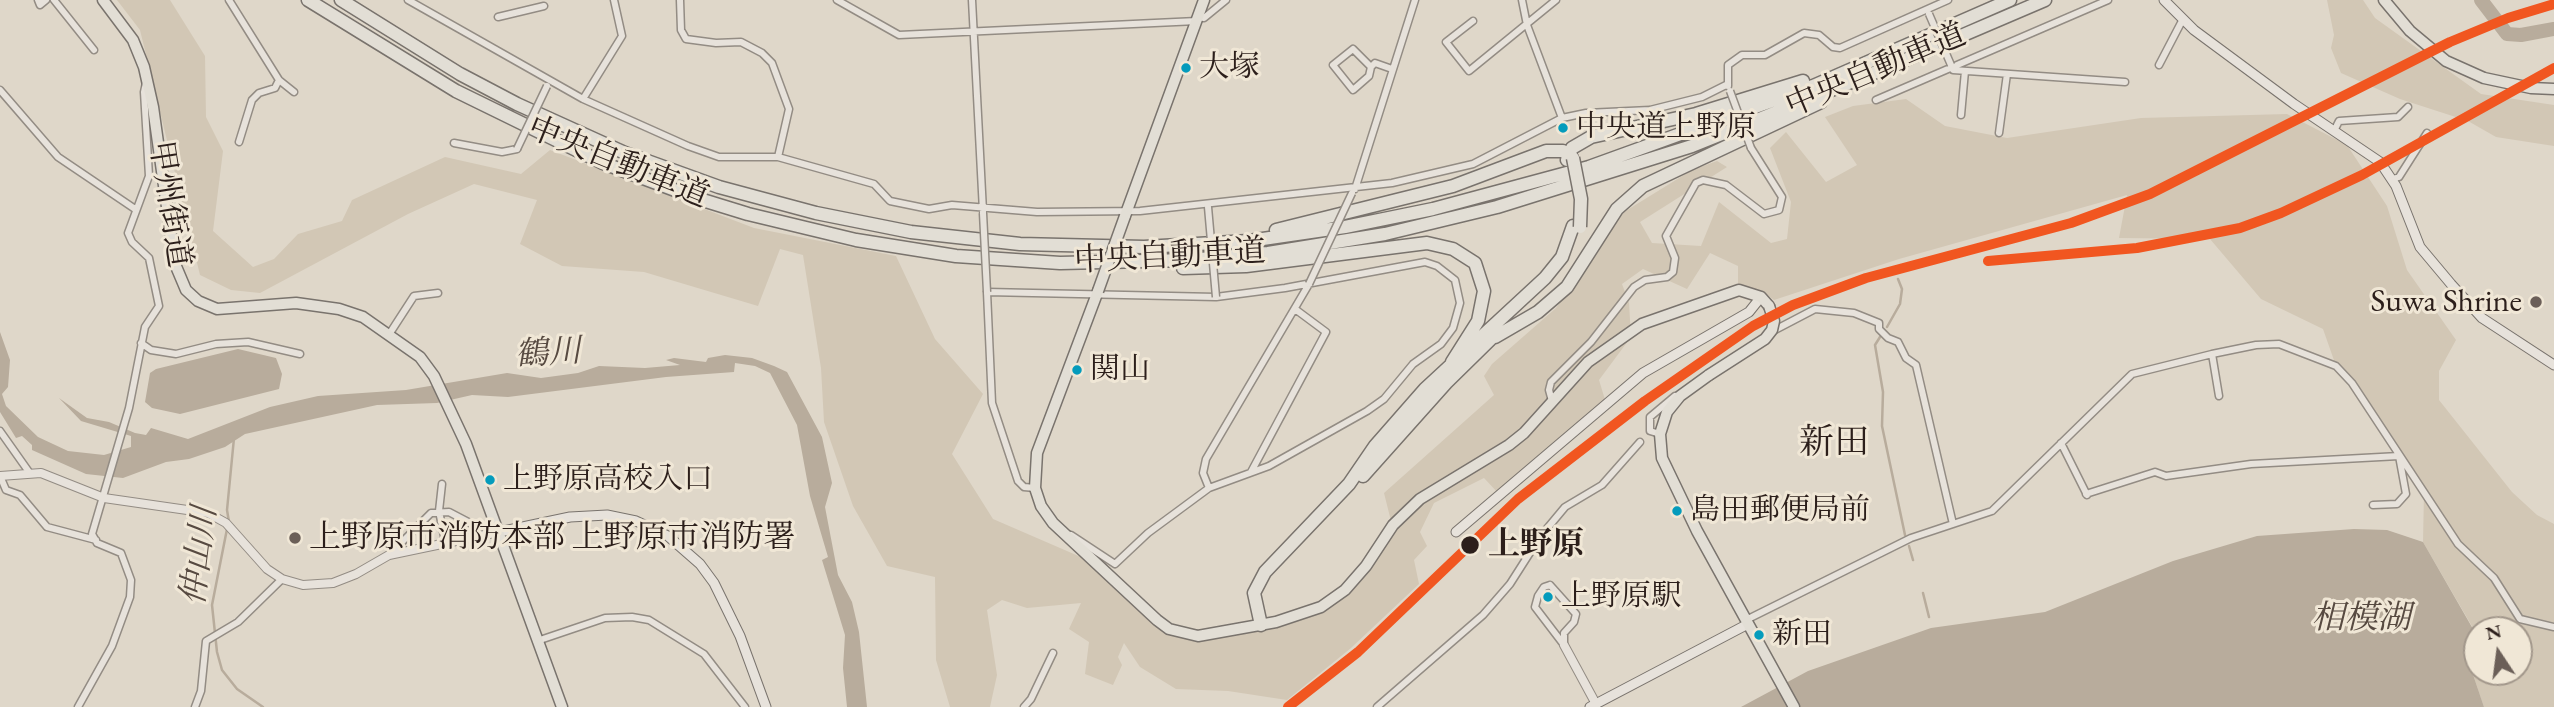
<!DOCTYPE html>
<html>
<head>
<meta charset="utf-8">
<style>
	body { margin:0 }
	#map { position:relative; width:2554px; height:707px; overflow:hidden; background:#dfd7c9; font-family:"EB Garamond",serif }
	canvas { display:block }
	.north { position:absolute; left:2463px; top:616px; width:70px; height:70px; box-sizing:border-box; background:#f0e7d6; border:2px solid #a2978b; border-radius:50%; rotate:347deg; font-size:19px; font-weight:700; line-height:28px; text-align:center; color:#2c1f1b }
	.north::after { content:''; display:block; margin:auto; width:24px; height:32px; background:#6b5f58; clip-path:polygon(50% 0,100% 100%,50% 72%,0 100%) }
</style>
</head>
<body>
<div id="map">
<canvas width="2554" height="707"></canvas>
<div class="north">N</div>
</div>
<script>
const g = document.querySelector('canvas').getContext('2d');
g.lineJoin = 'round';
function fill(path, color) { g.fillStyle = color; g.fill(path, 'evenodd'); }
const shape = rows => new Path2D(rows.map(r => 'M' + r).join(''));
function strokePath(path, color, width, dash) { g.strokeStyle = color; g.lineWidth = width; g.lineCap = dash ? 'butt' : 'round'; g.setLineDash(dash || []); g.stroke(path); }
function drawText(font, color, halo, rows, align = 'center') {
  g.font = font + ' "EB Garamond","Noto Serif JP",serif'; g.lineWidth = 6; g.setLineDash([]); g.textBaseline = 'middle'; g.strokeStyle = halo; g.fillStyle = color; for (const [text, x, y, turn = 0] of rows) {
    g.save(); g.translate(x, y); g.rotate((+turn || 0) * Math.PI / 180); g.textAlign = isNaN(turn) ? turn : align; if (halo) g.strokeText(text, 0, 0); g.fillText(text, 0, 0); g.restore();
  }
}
fill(shape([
	[117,0,170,0,205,56,206,117,223,151,213,231,253,267,274,259,298,234,342,221,352,200,445,157,521,174,550,150,754,228,896,256,935,339,983,394,952,454,993,519,1097,564,1157,620,1198,636,1307,614,1345,590,1392,525,1384,493,1494,395,1484,376,1492,364,1556,308,1624,212,1692,170,1717,161,1727,167,1640,222,1652,243,1701,246,1719,202,1771,243,1787,239,1791,202,1770,148,1786,132,1826,182,1857,165,1825,117,1853,106,1906,99,1945,126,2007,138,2141,118,2287,114,2347,145,2387,206,2407,270,2456,340,2439,371,2439,400,2512,492,2537,515,2554,524,2554,707,2484,707,2465,651,2473,628,2423,542,2424,492,2352,383,2336,366,2323,329,2261,299,2210,239,2119,238,2127,195,1899,259,1774,300,1761,290,1738,286,1738,266,1710,253,1687,289,1643,269,1622,284,1629,303,1631,337,1599,380,1606,403,1499,494,1484,478,1434,503,1420,532,1427,546,1414,560,1419,584,1351,648,1287,700,1228,691,1176,689,1140,667,1124,643,1118,657,1122,665,1113,685,1085,674,1089,642,1069,629,1081,603,1027,608,1002,600,987,610,997,675,990,707,950,707,936,660,935,577,887,566,853,506,824,422,821,368,803,255,780,249,758,306,644,272,562,266,520,244,537,200,474,184,408,214,260,293,231,290,200,275,140,30],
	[2477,630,2519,630,2519,672,2477,672],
	[2327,0,2363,0,2375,18,2481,94,2554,105,2554,146,2496,137,2468,121,2400,99,2341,73,2331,48,2334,35]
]), '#d2c7b5');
fill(shape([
	[0,332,10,360,8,387,2,394,6,406,38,437,68,451,104,455,131,447,131,436,81,421,59,398,87,418,109,422,135,433,146,435,151,428,188,439,270,407,318,396,406,390,507,373,541,378,578,373,599,366,645,368,680,365,666,360,674,358,706,362,708,358,725,355,752,358,774,366,787,372,822,437,832,483,825,507,838,575,852,602,859,632,867,707,847,707,843,668,845,635,822,560,828,557,810,496,797,425,770,373,755,366,735,363,734,372,666,377,508,397,472,395,437,403,377,405,245,434,225,447,189,459,166,462,123,478,86,474,32,450,32,445,22,436,16,438,0,412],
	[238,349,276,358,282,374,279,389,180,414,152,408,145,402,150,373,156,369],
	[2354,529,2387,530,2423,542,2473,629,2465,651,2484,707,1741,707,1808,671,1931,628,2045,612,2173,561,2257,536]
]), '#b8ac9c');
strokePath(shape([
	[1887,327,1900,304,1902,289,1898,279],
	[1880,337,1875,345,1883,392,1882,426,1905,535],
	[229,522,227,510,234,438],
	[227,529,212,605,217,652,222,670,237,689,263,707],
	[1909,546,1913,560],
	[1923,593,1929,617]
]), '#b8ac9c', 2.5);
strokePath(shape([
	[2481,0,2507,34,2521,35,2554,29]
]), '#b8ac9c', 14);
const minor = shape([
	[38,0,40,5,46,0],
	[54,0,94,50],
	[229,0,279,80,294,92],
	[408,0,583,99,688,146,719,157,778,157,874,184,890,201,929,209,952,205,1037,212,1140,211,1392,183,1473,164,1562,118,1586,113,1650,110,1702,97,1728,84],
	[680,0,681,30,686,39,716,43,741,42,762,53,772,63,789,109,778,157],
	[837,0,899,35,1197,21],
	[972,0,983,211],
	[1522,0,1527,25,1562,118],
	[498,17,544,6],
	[1198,17,1204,18,1226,0],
	[1473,21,1446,42,1469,71,1556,0],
	[1951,65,1953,70,2125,82],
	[2159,65,2183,19],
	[1371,67,1353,49,1333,65,1353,90,1369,76,1371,67,1375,63,1392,69],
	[1728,86,1728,65,1742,55,1765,55,1804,33,1819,35,1833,47,1840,48,1948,0],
	[0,90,58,157,135,209],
	[583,99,622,36,614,0],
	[1876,100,2108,0],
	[1961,115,1965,71],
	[2335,129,2339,121,2398,117,2408,107],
	[1999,133,2007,74],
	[239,142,252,100,259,93,275,88,279,80],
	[454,143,502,152,517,149],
	[2393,179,2399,177,2427,133],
	[1355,189,1415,0],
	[1771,332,1815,309,1854,313,1879,323,1879,329,1888,338,1898,342,1906,358,1916,365,1953,524],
	[390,333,414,296,438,293],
	[141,343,151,350,176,354,216,344,248,342,300,354],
	[2212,354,2219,396],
	[1552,401,1549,390,1551,382,1591,342,1634,287,1645,280,1667,277,1673,272,1675,258,1666,236,1696,183,1703,180,1726,185,1764,214,1779,210,1782,197,1751,148],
	[0,431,29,472],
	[1660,434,1650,431,1650,417,1675,396],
	[2061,443,2087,495],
	[1251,472,1326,332,1295,309],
	[0,476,6,490,20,495,47,527,96,540],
	[442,484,439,511,445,541],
	[1035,488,1024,487,1018,481,992,403,987,292,1216,297,1285,288,1425,262,1437,266,1455,280,1460,303,1453,328,1441,344,1413,364,1384,399,1367,411,1269,466,1209,488,1148,533,1115,564,1071,535],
	[1209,488,1203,473,1206,459,1309,284],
	[2086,494,2155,472,2166,476,2251,464,2399,456,2406,494,2397,504,2373,505],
	[389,555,431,513,449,512,470,523],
	[1550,585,1576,614,1574,622,1564,633,1564,645,1535,607,1538,596,1544,587,1550,585],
	[1746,620,1911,538,1992,511,2132,374,2212,354,2256,345,2279,344,2336,366,2352,383,2458,544,2494,578,2520,619,2554,627],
	[540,640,605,618,632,617,649,620,704,654,745,707],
	[78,707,112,646,130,597,131,580,121,553,97,543,92,534,129,408,145,327,159,306,149,258,132,242,128,233,149,176,144,92,146,83],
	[195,707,201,691,206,641,238,622,282,579],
	[1024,707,1031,699,1053,653],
	[1377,707,1483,615,1510,584,1540,537,1565,507,1602,485,1640,442]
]);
const tertiary = shape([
	[0,476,41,473,104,498,208,513,226,523,267,569,282,579,303,585,333,583,356,574,389,555,499,532],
	[1564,645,1596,704]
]);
const secondary = shape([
	[2164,0,2194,30,2294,104,2380,162,2396,186,2420,247,2451,284,2482,318,2554,365],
	[499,532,570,517,607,515,636,521,668,536,700,564,714,583,740,636,766,707],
	[1456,532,1643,373,1749,312,1761,297],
	[1590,707,1748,624]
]);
const primary = shape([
	[1125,216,1204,0],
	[1098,291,1037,453,1035,488,1041,506,1053,523,1157,620,1169,629,1198,636,1276,622,1321,607,1345,590,1366,566,1393,525,1420,499,1509,445,1524,433,1588,362,1642,324,1739,290,1761,297,1769,306],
	[1709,375,1680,396,1667,412,1660,434,1662,458,1697,531,1794,707]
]);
const trunk = shape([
	[103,0,133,40,144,67,153,107,175,264,186,290,198,301,217,309,296,303,339,309,363,317,420,357,434,376,466,444,562,707],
	[2384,0,2410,31,2446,61,2484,78,2531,88,2554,89]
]);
const motorway = shape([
	[308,0,456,91,603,163,696,198,748,214,856,240,956,256,1060,263,1189,260,1268,253,1385,234,1497,207,1692,146,1886,68,2045,0],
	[341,0,460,74,517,104,625,153,719,187,816,213,911,232,1020,244,1144,247,1249,241,1345,227,1433,209,1589,167,1813,86,2010,0],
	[1567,160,1572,148,1591,137,1696,114,1803,81],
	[1276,230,1453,186,1546,151,1563,151,1572,158],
	[1183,268,1246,266,1427,243,1453,249,1475,263,1484,291,1478,321,1452,362],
	[1495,337,1538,312,1567,287,1617,209,1643,186,1821,102],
	[1363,476,1446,383,1499,331],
	[1261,625,1254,593,1265,572,1349,484,1375,446,1425,389,1545,278,1562,257,1573,226]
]);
strokePath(minor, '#938c84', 9);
strokePath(tertiary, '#938c84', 10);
strokePath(secondary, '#79736d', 11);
strokePath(primary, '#79736d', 13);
strokePath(trunk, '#79736d', 13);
strokePath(motorway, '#79736d', 15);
strokePath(minor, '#e7e2db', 6);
strokePath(tertiary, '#e7e2db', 8);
strokePath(secondary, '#e7e2db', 9);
strokePath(primary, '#e2ded5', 10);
strokePath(trunk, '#e2ded5', 10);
strokePath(motorway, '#e2ded5', 12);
const minorBridge = shape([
	[1929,14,1951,65],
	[1730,91,1751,148],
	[517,149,547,86],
	[1208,207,1216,297],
	[983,213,987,292],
	[1309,284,1352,193]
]);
const primaryBridge = shape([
	[1098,291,1125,216],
	[1709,375,1765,339,1772,330,1774,321,1769,306]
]);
const motorwayBridge = shape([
	[1573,158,1581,199,1580,227]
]);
strokePath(minorBridge, '#938c84', 9, []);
strokePath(primaryBridge, '#79736d', 13, []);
strokePath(motorwayBridge, '#79736d', 15, []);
strokePath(minorBridge, '#e7e2db', 6);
strokePath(primaryBridge, '#e2ded5', 10);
strokePath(motorwayBridge, '#e2ded5', 12);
strokePath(shape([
	[1988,261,2137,248,2240,228,2281,213,2362,175,2554,68],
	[1288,707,1358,652,1518,499,1645,401,1753,326,1793,305,1866,278,2071,223,2150,194,2450,42,2508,18,2554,4]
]), '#f15620', 10);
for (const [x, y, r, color] of [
	[1186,68,6,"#049bbc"],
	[1563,128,6,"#049bbc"],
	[2536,302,7,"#6b5f58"],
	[1077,370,6,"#049bbc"],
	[490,480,6,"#049bbc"],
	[1677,511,6,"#049bbc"],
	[295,538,7,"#6b5f58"],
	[1470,545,10,"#2c1f1b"],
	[1548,597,6,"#049bbc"],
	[1759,635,6,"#049bbc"]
]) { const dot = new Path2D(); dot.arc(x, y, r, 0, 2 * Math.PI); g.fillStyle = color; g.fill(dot); strokePath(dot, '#f0e7d6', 2.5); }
drawText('30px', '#2c1f1b', '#f0e7d6', [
	["大塚",1199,68],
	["中央道上野原",1576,128],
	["関山",1090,370],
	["上野原高校入口",503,480],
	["島田郵便局前",1690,511],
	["上野原駅",1561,597],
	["新田",1772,635]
], 'left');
drawText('32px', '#2c1f1b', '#f0e7d6', [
	["中央自動車道",1876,71,-23],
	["中央自動車道",618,163,22],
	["甲州街道",169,204,81],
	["中央自動車道",1170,257,-3]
]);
drawText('32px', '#2c1f1b', '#f0e7d6', [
	["Suwa Shrine",2522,302],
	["上野原市消防本部 上野原市消防署",309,538,"left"]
], 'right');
drawText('bold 32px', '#2c1f1b', '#f0e7d6', [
	["上野原",1488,545]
], 'left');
drawText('italic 33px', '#574a41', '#f0e7d6', [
	["鶴川",548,354,-4],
	["仲山川",200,556,-83],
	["相模湖",2361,619]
]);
drawText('35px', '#2c1f1b', '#f0e7d6', [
	["新田",1834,443]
]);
</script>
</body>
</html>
